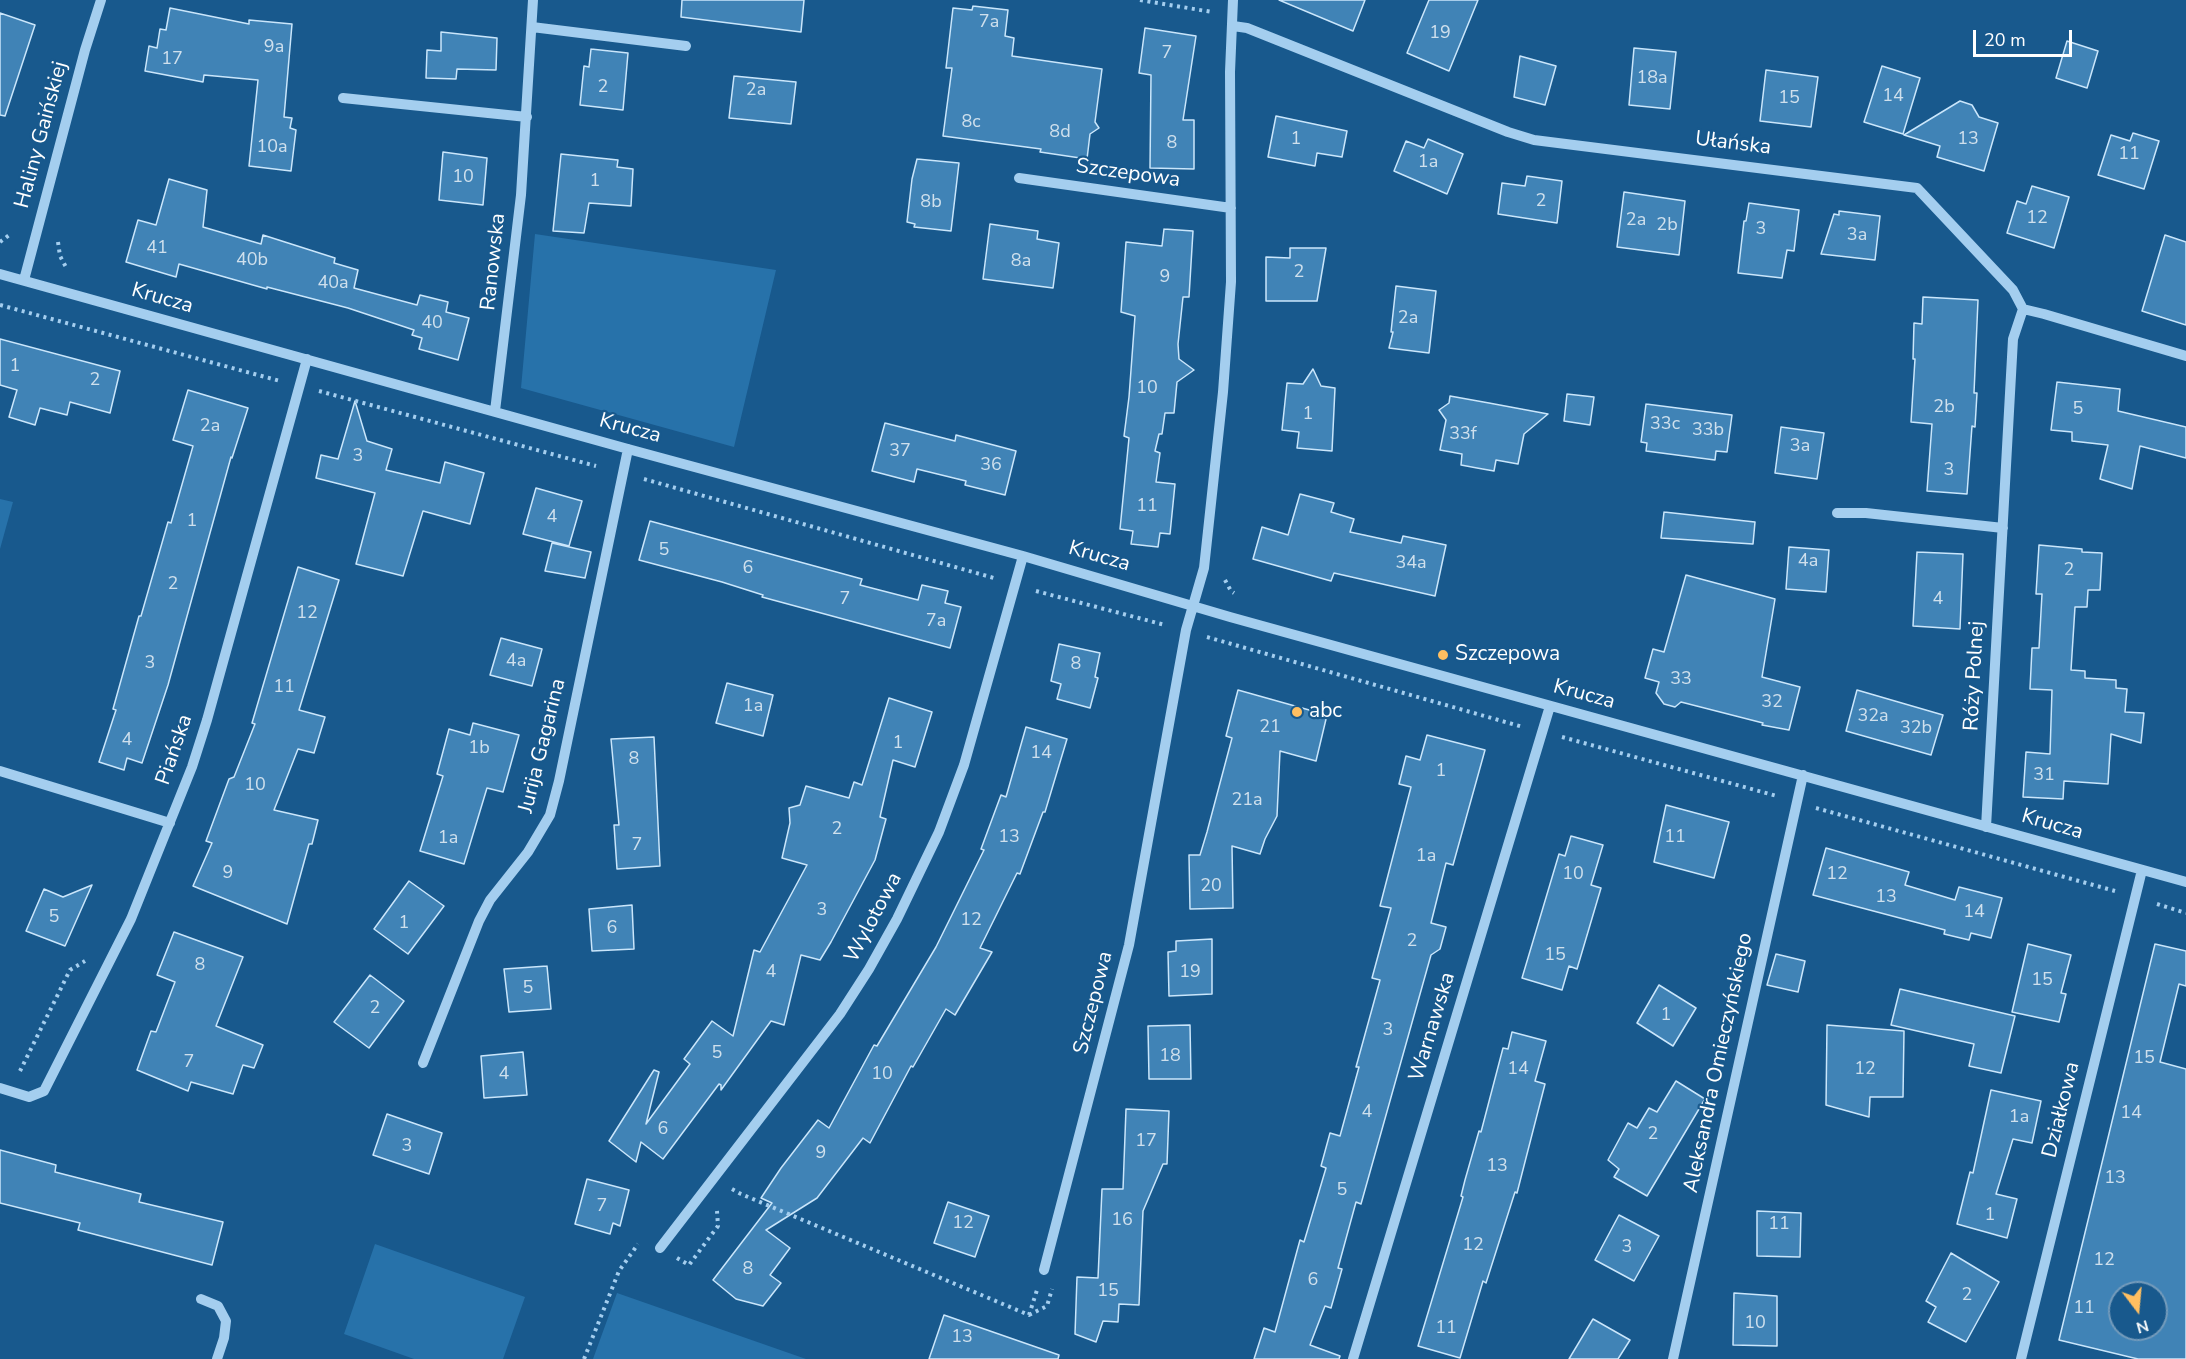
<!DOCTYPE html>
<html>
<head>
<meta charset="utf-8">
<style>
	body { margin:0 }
	#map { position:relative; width:2186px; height:1359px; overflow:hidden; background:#18598d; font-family:"Nunito Sans",sans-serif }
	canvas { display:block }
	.north { position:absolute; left:2108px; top:1281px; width:60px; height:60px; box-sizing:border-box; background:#18598d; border:2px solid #749bbb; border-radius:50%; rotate:164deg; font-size:16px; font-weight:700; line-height:24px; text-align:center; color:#fff }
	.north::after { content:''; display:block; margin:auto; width:21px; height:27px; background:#ffbf61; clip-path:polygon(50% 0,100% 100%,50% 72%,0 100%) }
	.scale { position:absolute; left:1973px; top:30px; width:99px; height:27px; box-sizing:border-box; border:3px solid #fff; border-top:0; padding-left:8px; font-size:18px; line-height:21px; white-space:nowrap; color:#fff; -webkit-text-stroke:4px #18598d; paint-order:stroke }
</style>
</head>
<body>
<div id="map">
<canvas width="2186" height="1359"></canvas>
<div class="north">N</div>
<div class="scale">20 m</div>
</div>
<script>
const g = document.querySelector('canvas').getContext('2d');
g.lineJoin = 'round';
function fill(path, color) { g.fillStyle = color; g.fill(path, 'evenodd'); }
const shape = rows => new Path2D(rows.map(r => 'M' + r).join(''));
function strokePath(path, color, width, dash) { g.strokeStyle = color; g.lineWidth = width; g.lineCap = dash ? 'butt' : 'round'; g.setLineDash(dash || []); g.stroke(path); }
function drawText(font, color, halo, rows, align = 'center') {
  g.font = font + ' "Nunito Sans",sans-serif'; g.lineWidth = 4.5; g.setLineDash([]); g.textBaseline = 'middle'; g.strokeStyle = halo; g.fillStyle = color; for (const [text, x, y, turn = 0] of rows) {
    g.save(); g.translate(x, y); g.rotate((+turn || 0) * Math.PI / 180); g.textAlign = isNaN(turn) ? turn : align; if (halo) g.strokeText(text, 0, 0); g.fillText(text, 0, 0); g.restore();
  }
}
fill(shape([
	[535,234,776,270,734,447,521,388],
	[0,499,13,502,0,549],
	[375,1244,525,1297,503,1359,414,1359,344,1334],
	[617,1293,806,1359,593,1359]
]), '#2772aa');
const building = shape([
	[682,0,804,0,801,32,681,17,682,0],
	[1279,0,1365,0,1353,31,1279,0],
	[1429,0,1478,0,1449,71,1407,53,1429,0],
	[973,6,1008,10,1005,36,1014,38,1012,56,1102,69,1095,122,1099,128,1090,134,1087,159,1040,152,1041,149,943,136,952,68,946,68,953,8,972,10,973,6],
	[170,8,249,24,249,20,292,24,284,117,292,118,290,128,296,130,291,171,249,166,258,80,204,75,203,82,145,71,149,46,157,48,160,29,166,30,170,8],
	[0,13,35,25,5,116,0,115,0,13],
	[1145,28,1196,36,1183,120,1194,120,1194,169,1150,168,1151,75,1139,73,1145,28],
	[441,32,497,38,496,70,457,69,456,79,426,78,427,50,441,51,441,32],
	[2067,41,2098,51,2087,88,2056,78,2067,41],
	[1634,48,1676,52,1670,109,1629,105,1634,48],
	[591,49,628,53,623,110,580,105,584,66,589,67,591,49],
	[1520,56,1556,66,1545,105,1514,97,1520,56],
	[1882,66,1920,78,1903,134,1864,122,1882,66],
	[1766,70,1818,77,1811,127,1760,121,1766,70],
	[734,76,796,82,791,124,729,118,734,76],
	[1960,101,1972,105,1979,117,1998,123,1984,171,1937,157,1940,146,1904,135,1960,101],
	[1276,116,1347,131,1342,157,1317,153,1315,166,1268,157,1276,116],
	[2133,133,2159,141,2144,189,2098,175,2111,135,2130,141,2133,133],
	[1428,139,1463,154,1447,194,1394,171,1406,141,1424,148,1428,139],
	[443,152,487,158,483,205,439,200,443,152],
	[561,154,618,160,617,167,633,169,631,206,589,203,584,233,553,231,561,154],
	[917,159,959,163,951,231,914,227,915,224,907,222,912,179,917,159],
	[1527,176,1562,181,1557,223,1498,214,1502,183,1525,186,1527,176],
	[169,179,207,190,203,227,261,244,263,235,335,258,334,263,358,270,354,288,417,305,420,295,448,302,446,312,469,318,458,360,419,349,422,338,412,335,414,330,348,308,267,287,267,289,179,264,176,277,126,262,138,220,156,225,169,179],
	[2032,186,2069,197,2054,248,2007,233,2017,201,2026,204,2032,186],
	[1624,192,1685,201,1679,255,1617,247,1624,192],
	[1749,203,1799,210,1794,251,1787,250,1782,278,1738,273,1744,221,1746,221,1749,203],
	[1839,211,1880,216,1875,260,1821,254,1834,214,1839,215,1839,211],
	[990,224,1038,231,1037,239,1059,243,1053,288,983,279,990,224],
	[1164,229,1193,231,1189,297,1183,297,1178,344,1179,359,1194,370,1177,382,1174,413,1165,413,1162,434,1159,434,1155,451,1160,453,1156,482,1175,484,1170,534,1160,533,1158,547,1131,544,1133,531,1120,529,1129,438,1124,436,1129,397,1135,316,1121,312,1126,242,1162,246,1164,229],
	[2165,235,2186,242,2186,325,2142,311,2165,235],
	[1290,248,1326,248,1317,301,1266,301,1266,257,1290,258,1290,248],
	[1396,286,1436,291,1429,353,1389,348,1393,332,1391,332,1396,286],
	[1923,297,1978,300,1974,393,1977,393,1975,427,1972,426,1967,494,1927,491,1932,424,1911,422,1915,359,1913,359,1914,323,1922,324,1923,297],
	[0,339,120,371,110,413,70,402,67,415,40,408,35,425,9,417,17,390,0,385,0,339],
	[1313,369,1321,386,1335,388,1332,451,1297,448,1299,432,1282,430,1287,383,1303,384,1313,369],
	[2057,382,2120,389,2118,411,2186,427,2186,458,2140,446,2132,489,2100,479,2108,445,2072,441,2072,432,2051,430,2057,382],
	[188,390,248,408,232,458,231,457,168,685,142,763,127,758,124,770,99,762,116,710,113,709,139,616,141,616,168,522,171,523,193,446,173,440,188,390],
	[1567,394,1594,397,1590,425,1564,421,1567,394],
	[1450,396,1489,403,1548,414,1524,434,1518,464,1496,460,1494,471,1477,468,1461,465,1462,454,1440,450,1446,420,1439,410,1449,403,1450,396],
	[355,401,367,441,392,449,386,470,440,483,445,462,484,473,470,524,423,511,403,576,356,564,375,493,316,478,321,455,338,459,355,401],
	[1646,404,1732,415,1727,452,1716,451,1715,460,1646,451,1647,443,1641,442,1646,404],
	[885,423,955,441,956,435,1016,451,1005,495,965,485,966,481,917,469,914,482,872,471,885,423],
	[1781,427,1824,433,1817,479,1775,473,1781,427],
	[536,488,582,501,569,546,523,534,536,488],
	[1300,494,1334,503,1331,512,1354,519,1350,532,1401,543,1403,536,1446,545,1435,596,1334,573,1331,581,1253,559,1262,527,1288,535,1300,494],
	[1664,512,1755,522,1753,544,1661,538,1664,512],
	[650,521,862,579,860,585,918,600,922,585,948,591,945,603,961,607,950,648,762,597,763,595,722,582,639,560,650,521],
	[552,543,591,552,585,578,545,571,552,543],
	[2039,545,2082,549,2082,552,2102,553,2100,590,2088,590,2087,607,2075,607,2071,670,2085,671,2085,678,2116,680,2116,688,2127,689,2125,712,2144,713,2141,743,2111,734,2108,784,2064,781,2063,799,2023,797,2026,752,2050,754,2052,690,2030,689,2032,648,2039,648,2042,594,2036,594,2039,545],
	[1789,547,1829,550,1826,592,1786,589,1789,547],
	[1917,552,1963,554,1960,629,1913,626,1917,552],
	[298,567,339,580,299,710,325,717,314,753,298,749,274,810,318,820,312,844,309,844,287,924,193,886,212,843,206,841,229,779,234,777,255,724,252,723,298,567],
	[1686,575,1775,599,1762,677,1800,687,1789,730,1762,725,1763,723,1681,702,1675,707,1664,704,1656,693,1659,682,1645,678,1653,649,1664,652,1686,575],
	[501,638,542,649,532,686,490,675,501,638],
	[1059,644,1100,653,1095,677,1098,678,1090,708,1057,699,1061,684,1051,681,1059,644],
	[727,683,773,695,763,736,716,723,727,683],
	[1238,690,1327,715,1316,761,1280,751,1277,816,1265,839,1260,854,1232,846,1233,908,1190,909,1189,855,1200,855,1207,832,1232,738,1226,736,1238,690],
	[1857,690,1943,715,1931,755,1846,731,1857,690],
	[889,698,932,712,915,767,893,760,880,817,886,819,875,860,831,942,820,960,801,955,784,1025,771,1021,721,1090,721,1085,719,1084,663,1159,641,1142,636,1162,609,1141,654,1070,659,1072,646,1124,690,1064,684,1059,712,1021,733,1036,754,950,760,952,807,865,782,858,790,823,789,808,800,805,806,786,849,798,854,782,862,785,889,698],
	[473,723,519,735,503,792,487,788,464,864,420,851,443,776,437,774,449,729,470,735,473,723],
	[1026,727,1067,739,1045,812,1043,812,1020,874,1017,873,980,948,992,952,955,1015,946,1009,913,1067,911,1066,870,1143,863,1138,817,1198,766,1230,790,1248,770,1275,781,1283,763,1306,736,1299,713,1280,772,1203,761,1198,781,1168,818,1120,829,1128,874,1045,877,1046,936,947,984,850,981,849,1001,795,1006,797,1026,727],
	[1427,735,1485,750,1453,865,1446,863,1431,923,1446,927,1440,949,1431,955,1361,1204,1356,1202,1338,1268,1342,1269,1331,1308,1325,1306,1310,1345,1340,1356,1339,1359,1254,1359,1264,1328,1275,1332,1300,1240,1304,1242,1326,1168,1321,1166,1330,1133,1340,1136,1359,1067,1356,1067,1380,980,1372,978,1391,908,1380,906,1411,787,1399,784,1406,756,1420,760,1427,735],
	[654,737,660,866,617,869,614,825,619,825,611,739,654,737],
	[1666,805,1729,822,1714,878,1654,862,1666,805],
	[1571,836,1603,845,1591,885,1601,888,1577,969,1569,966,1562,990,1522,978,1559,854,1565,856,1571,836],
	[1826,848,1909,872,1905,885,1955,900,1959,887,2002,898,1991,938,1971,933,1969,940,1944,934,1945,930,1813,895,1826,848],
	[409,881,444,906,408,954,374,929,409,881],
	[92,885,65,946,26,931,44,889,63,897,92,885],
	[632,905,634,949,592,951,589,909,632,905],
	[174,932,243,957,216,1026,263,1045,254,1068,243,1065,233,1094,191,1082,188,1091,137,1070,151,1031,156,1032,175,982,157,975,174,932],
	[1212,939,1212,994,1169,996,1168,952,1176,951,1176,941,1212,939],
	[2028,944,2071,955,2061,993,2066,994,2059,1022,2012,1012,2028,944],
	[2155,944,2186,951,2186,986,2179,984,2160,1062,2186,1069,2186,1359,2138,1359,2059,1340,2155,944],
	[2120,1293,2156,1293,2156,1329,2120,1329,2120,1293],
	[1776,954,1805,961,1798,992,1767,985,1776,954],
	[547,966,551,1009,509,1012,504,969,547,966],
	[370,975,404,1001,369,1048,334,1022,370,975],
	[1659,985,1696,1008,1673,1046,1637,1023,1659,985],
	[1900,989,2015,1016,2001,1073,1969,1066,1974,1044,1891,1025,1900,989],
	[1190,1025,1191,1079,1149,1079,1148,1026,1190,1025],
	[1827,1025,1904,1031,1903,1097,1870,1097,1869,1117,1826,1105,1827,1025],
	[1512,1032,1546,1041,1535,1081,1545,1084,1517,1193,1515,1192,1486,1283,1483,1281,1460,1358,1418,1346,1463,1197,1461,1196,1465,1180,1479,1131,1481,1132,1503,1048,1508,1049,1512,1032],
	[523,1052,527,1095,484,1098,481,1056,523,1052],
	[1676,1081,1705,1099,1647,1196,1614,1177,1619,1169,1608,1160,1628,1123,1637,1128,1649,1108,1657,1112,1676,1081],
	[1991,1090,2041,1101,2032,1143,2013,1139,1996,1194,2017,1199,2007,1238,1957,1224,1970,1172,1973,1173,1991,1090],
	[1126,1109,1169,1111,1167,1164,1163,1164,1143,1211,1139,1305,1119,1304,1118,1322,1103,1321,1096,1342,1075,1334,1077,1277,1098,1278,1102,1189,1123,1189,1126,1109],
	[387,1114,442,1133,429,1174,373,1155,387,1114],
	[0,1150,56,1165,55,1172,141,1194,139,1202,223,1222,212,1265,78,1230,80,1223,0,1203,0,1150],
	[587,1179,629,1190,620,1226,613,1223,610,1234,575,1224,587,1179],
	[948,1202,989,1216,975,1257,934,1243,948,1202],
	[1757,1211,1801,1213,1800,1257,1757,1256,1757,1211],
	[1619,1215,1659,1236,1634,1281,1595,1260,1619,1215],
	[1951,1253,1999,1282,1966,1342,1928,1322,1936,1307,1926,1301,1951,1253],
	[1734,1293,1777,1296,1777,1346,1733,1345,1734,1293],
	[944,1315,1059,1355,1058,1359,929,1359,944,1315],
	[1593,1319,1630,1340,1618,1359,1569,1359,1593,1319]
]);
fill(building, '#4083b6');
strokePath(building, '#cae6fb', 1.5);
strokePath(shape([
	[1140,0,1212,12],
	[0,242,12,233],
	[58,242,60,256,67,269],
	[0,305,280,381],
	[319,391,596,466],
	[644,479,994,578],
	[1225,580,1231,591,1234,593],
	[1036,591,1165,625],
	[1207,637,1523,727],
	[1562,737,1777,796],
	[1816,808,2115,891],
	[2157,904,2186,913],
	[20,1071,70,970,85,961],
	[732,1189,741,1194,1029,1315,1037,1290],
	[677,1258,689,1265,718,1226,717,1211],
	[1029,1315,1047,1306,1052,1289],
	[584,1359,619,1271,638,1244]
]), '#a4ceef', 4, [3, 4.5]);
strokePath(shape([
	[1233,26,1247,28,1508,132,1534,140,1917,188,2013,290,2023,309,2044,314,2186,356],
	[532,27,686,46],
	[343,98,527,117],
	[1019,178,1231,208],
	[0,274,628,449,1023,556,1230,617,2186,882],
	[24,280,85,50,101,0],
	[495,411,521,195,533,0],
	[1837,513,1866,513,2003,528],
	[0,771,170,823],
	[1986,827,2013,339,2023,309],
	[423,1063,479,921,490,900,528,852,550,815,559,781,628,449],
	[0,1088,29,1097,44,1091,131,919,192,767,207,720,307,359],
	[660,1248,840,1014,869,969,897,919,939,832,964,765,1023,556],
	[1044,1270,1129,945,1186,630,1204,568,1223,392,1231,282,1230,72,1233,0],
	[201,1299,218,1306,226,1321,224,1338,217,1359],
	[1353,1359,1550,706],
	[1673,1359,1803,775],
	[2021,1359,2142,870]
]), '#a4ceef', 10);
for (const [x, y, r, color] of [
	[1443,655,6,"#ffbf61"],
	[1297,712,6,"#ffbf61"]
]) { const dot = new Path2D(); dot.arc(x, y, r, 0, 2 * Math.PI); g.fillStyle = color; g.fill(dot); strokePath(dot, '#18598d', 2); }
drawText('18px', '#cfe0ed', null, [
	["7a",989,23],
	["19",1440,34],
	["9a",274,48],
	["7",1167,54],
	["17",172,60],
	["18a",1652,79],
	["2",603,88],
	["2a",756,91],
	["14",1893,97],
	["15",1789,99],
	["8c",971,123],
	["8d",1060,133],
	["1",1296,140],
	["13",1968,140],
	["8",1172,144],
	["10a",272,148],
	["11",2129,155],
	["1a",1428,163],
	["10",463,178],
	["1",595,182],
	["2",1541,202],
	["8b",931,203],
	["12",2037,219],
	["2a",1636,221],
	["2b",1667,226],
	["3",1761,230],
	["3a",1857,236],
	["41",157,249],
	["40b",252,261],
	["8a",1021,262],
	["2",1299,273],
	["9",1165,278],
	["40a",333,284],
	["2a",1408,319],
	["40",432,324],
	["1",15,367],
	["2",95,381],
	["10",1147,389],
	["2b",1944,408],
	["5",2078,410],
	["1",1308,415],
	["33c",1665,425],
	["2a",210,427],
	["33b",1708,431],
	["33f",1463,435],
	["3a",1800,447],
	["37",900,452],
	["3",358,457],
	["36",991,466],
	["3",1949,471],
	["11",1147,507],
	["4",552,518],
	["1",192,522],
	["5",664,551],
	["4a",1808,562],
	["34a",1411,564],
	["6",748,569],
	["2",2069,571],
	["2",173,585],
	["7",845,600],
	["4",1938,600],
	["12",307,614],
	["7a",936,622],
	["4a",516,662],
	["3",150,664],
	["8",1076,665],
	["33",1681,680],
	["11",284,688],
	["32",1772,703],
	["1a",753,707],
	["32a",1873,717],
	["21",1270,728],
	["32b",1916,729],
	["4",127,741],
	["1",898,744],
	["1b",479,749],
	["14",1041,754],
	["8",634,760],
	["1",1441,772],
	["31",2044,776],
	["10",255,786],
	["21a",1247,801],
	["2",837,830],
	["13",1009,838],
	["11",1675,838],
	["1a",448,839],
	["7",637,846],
	["1a",1426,857],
	["9",228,874],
	["10",1573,875],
	["12",1837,875],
	["20",1211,887],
	["13",1886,898],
	["3",822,911],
	["14",1974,913],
	["5",54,918],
	["12",971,921],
	["1",404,924],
	["6",612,929],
	["2",1412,942],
	["15",1555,956],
	["8",200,966],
	["4",771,973],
	["19",1190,973],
	["15",2042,981],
	["5",528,989],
	["2",375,1009],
	["1",1666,1016],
	["3",1388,1031],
	["5",717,1054],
	["18",1170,1057],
	["15",2144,1059],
	["7",189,1063],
	["14",1518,1070],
	["12",1865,1070],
	["4",504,1075],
	["10",882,1075],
	["4",1367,1113],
	["14",2131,1114],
	["1a",2019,1118],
	["6",663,1130],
	["2",1653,1135],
	["17",1146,1142],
	["3",407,1147],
	["9",821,1154],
	["13",1497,1167],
	["13",2115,1179],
	["5",1342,1191],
	["7",602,1207],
	["1",1990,1216],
	["16",1122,1221],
	["12",963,1224],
	["11",1779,1225],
	["12",1473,1246],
	["3",1627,1248],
	["12",2104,1261],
	["8",748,1270],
	["6",1313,1281],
	["15",1108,1292],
	["2",1967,1296],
	["11",2084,1309],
	["10",1755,1324],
	["11",1446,1329],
	["13",962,1338]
]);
drawText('21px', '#fff', '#18598d', [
	["Haliny Gaińskiej",42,135,-75],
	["Ułańska",1733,144,7],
	["Szczepowa",1128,174,8],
	["Ranowska",494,262,-84],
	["Krucza",162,299,16],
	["Krucza",630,429,15],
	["Krucza",1099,557,16],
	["Róży Polnej",1975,676,-87],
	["Krucza",1584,695,15],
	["Jurija Gagarina",543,746,-76],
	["Piańska",175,750,-71],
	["Krucza",2052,825,16],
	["Wylotowa",874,918,-62],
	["Szczepowa",1094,1003,-76],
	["Warnawska",1433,1027,-73],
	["Aleksandra Omieczyńskiego",1719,1063,-78],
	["Działkowa",2062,1110,-76]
]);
drawText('21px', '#fff', '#18598d', [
	["Szczepowa",1455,655],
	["abc",1309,712]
], 'left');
</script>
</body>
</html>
